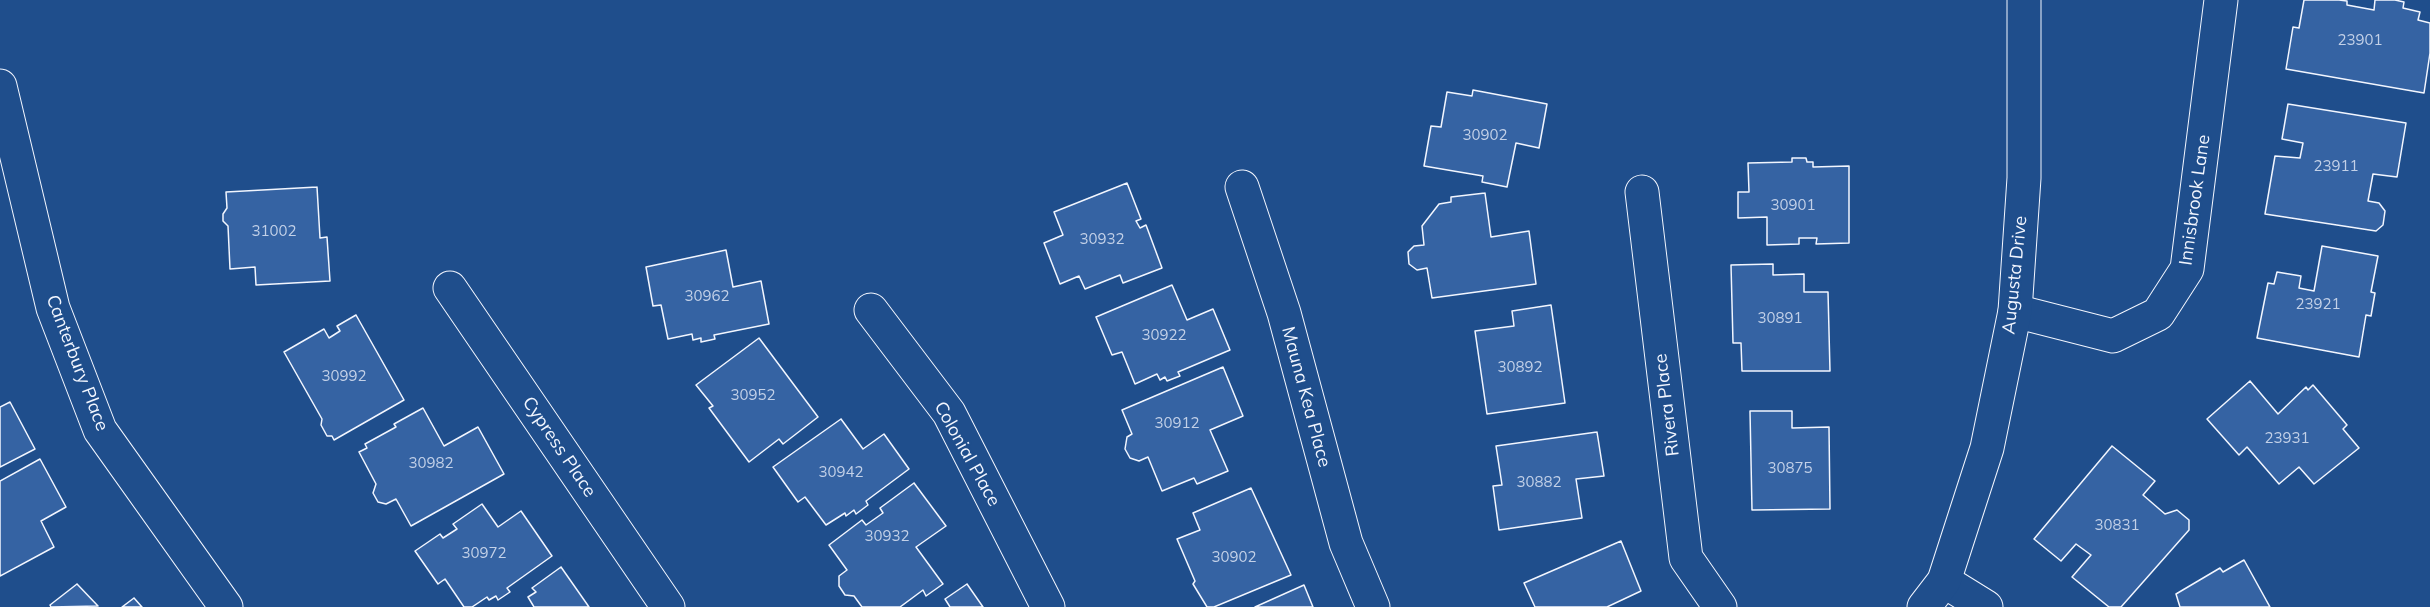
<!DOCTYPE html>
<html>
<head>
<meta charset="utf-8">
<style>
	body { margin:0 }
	canvas { display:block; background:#1f4e8c }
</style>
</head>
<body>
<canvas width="2430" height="607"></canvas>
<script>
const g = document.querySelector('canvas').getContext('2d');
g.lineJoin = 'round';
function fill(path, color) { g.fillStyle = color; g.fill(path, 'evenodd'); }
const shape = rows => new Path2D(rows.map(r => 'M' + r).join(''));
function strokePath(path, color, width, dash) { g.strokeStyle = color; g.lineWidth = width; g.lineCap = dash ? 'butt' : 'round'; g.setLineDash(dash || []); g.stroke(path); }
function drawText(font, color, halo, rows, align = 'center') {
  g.font = font + ' Mulish,sans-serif'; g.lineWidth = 4.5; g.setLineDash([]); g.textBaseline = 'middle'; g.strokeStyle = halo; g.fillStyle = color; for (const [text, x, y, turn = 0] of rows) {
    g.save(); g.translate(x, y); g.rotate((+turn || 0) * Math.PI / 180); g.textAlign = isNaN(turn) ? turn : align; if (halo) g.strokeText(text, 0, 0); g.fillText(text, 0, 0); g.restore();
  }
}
const building = shape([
	[2304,0,2339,0,2347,1,2347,5,2374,10,2375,0,2395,0,2404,2,2403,8,2420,12,2418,20,2430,23,2430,53,2424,93,2286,69,2293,27,2299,28,2304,0],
	[1473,90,1547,104,1539,148,1516,143,1507,187,1482,182,1483,176,1424,166,1431,126,1441,127,1447,92,1472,96,1473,90],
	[2288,104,2406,123,2397,177,2373,174,2368,201,2379,203,2385,211,2383,225,2376,231,2265,214,2275,156,2300,158,2303,143,2282,139,2288,104],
	[1792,158,1806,158,1807,162,1813,162,1813,167,1849,166,1849,243,1816,244,1817,238,1799,238,1799,244,1767,245,1767,217,1738,218,1738,192,1749,192,1748,163,1792,162,1792,158],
	[1127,183,1141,219,1136,221,1140,228,1146,225,1162,268,1123,283,1120,275,1085,289,1079,276,1060,284,1044,243,1063,235,1054,212,1127,183],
	[317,187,320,238,327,237,330,281,256,285,255,267,230,269,228,226,223,221,223,214,227,208,226,192,317,187],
	[1485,193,1491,237,1529,231,1536,284,1432,298,1427,268,1417,270,1409,264,1408,252,1414,246,1424,245,1422,226,1439,204,1451,202,1451,197,1485,193],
	[2322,246,2378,256,2371,292,2375,293,2371,316,2366,315,2359,357,2257,338,2268,283,2274,284,2277,272,2301,276,2299,288,2314,291,2322,246],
	[726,250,733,287,761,281,769,324,714,335,715,339,701,342,701,338,693,340,692,334,668,339,661,305,653,306,646,267,726,250],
	[1773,264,1773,275,1804,274,1804,292,1828,292,1830,371,1742,371,1741,343,1733,343,1731,265,1773,264],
	[1172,285,1187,320,1213,309,1230,350,1178,372,1180,376,1167,381,1165,377,1160,380,1157,374,1135,384,1122,352,1112,355,1096,317,1172,285],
	[1551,305,1565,403,1487,414,1475,331,1514,326,1512,311,1551,305],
	[356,315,404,400,334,440,332,436,327,436,321,425,322,419,284,352,324,329,329,338,340,331,337,326,356,315],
	[759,338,818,417,783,444,779,439,749,462,709,408,713,406,696,385,759,338],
	[1223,367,1243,416,1210,430,1228,471,1197,484,1194,478,1162,491,1148,457,1139,461,1130,458,1125,449,1127,437,1132,434,1122,410,1223,367],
	[2250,381,2278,414,2306,387,2308,390,2313,385,2347,425,2343,429,2359,448,2314,484,2299,467,2279,484,2247,447,2239,455,2207,419,2250,381],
	[10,402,35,449,0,467,0,407,10,402],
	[423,408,444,446,478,427,504,474,411,526,396,499,386,504,378,502,373,493,376,484,359,452,367,448,365,444,396,427,394,424,423,408],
	[1750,411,1792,411,1792,428,1829,427,1830,509,1752,510,1750,411],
	[841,419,863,449,884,434,909,469,866,501,868,505,856,514,854,510,846,516,845,513,826,525,805,497,798,502,773,467,841,419],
	[1597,432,1604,476,1576,479,1582,518,1499,530,1493,486,1502,485,1496,446,1597,432],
	[2112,446,2155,481,2143,495,2165,514,2177,510,2189,520,2189,530,2121,607,2109,607,2072,577,2091,555,2076,544,2061,561,2034,539,2112,446],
	[40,459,66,507,41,521,54,547,0,576,0,481,40,459],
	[914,483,946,526,916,547,943,584,926,596,923,590,900,607,862,607,854,596,845,595,839,586,839,576,847,570,829,545,862,520,866,525,883,513,880,508,914,483],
	[1251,488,1291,575,1214,607,1207,607,1193,584,1195,581,1177,539,1200,530,1193,513,1251,488],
	[482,504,498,527,521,511,552,556,507,588,510,592,498,600,496,596,489,600,487,597,472,607,464,607,445,579,438,584,415,551,440,534,443,538,457,529,453,524,482,504],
	[1621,541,1641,591,1607,607,1535,607,1524,583,1621,541],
	[2244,560,2270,607,2180,607,2176,594,2220,568,2223,572,2244,560],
	[561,567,589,607,534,607,528,597,536,592,532,588,561,567],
	[77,584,98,606,51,607,50,605,77,584],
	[967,584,983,607,950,607,945,599,967,584],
	[1304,585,1313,607,1255,607,1304,585],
	[134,598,142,607,122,607,134,598]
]);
fill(building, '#3563a3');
strokePath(building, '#f2f6ff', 1.5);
const street = shape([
	[1242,187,1284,313,1346,543,1373,607],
	[1642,192,1686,558,1720,607],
	[450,288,668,607],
	[871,310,949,413,1048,607],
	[2015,311,2113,336,2158,314,2187,269,2221,0],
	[1944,581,1986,607]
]);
const secondary = shape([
	[0,86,53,308,100,430,226,607],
	[1924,607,1944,581,1987,448,2015,311,2024,178,2024,0]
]);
strokePath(street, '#f2f6ff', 35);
strokePath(secondary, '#f2f6ff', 35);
strokePath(street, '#1f4e8c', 33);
strokePath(secondary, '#1f4e8c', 33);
drawText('15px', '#c3d1e8', null, [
	["23901",2360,40],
	["30902",1485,135],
	["23911",2336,166],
	["30901",1793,205],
	["31002",274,231],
	["30932",1102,239],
	["30962",707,296],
	["23921",2318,304],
	["30891",1780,318],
	["30922",1164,335],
	["30892",1520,367],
	["30992",344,376],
	["30952",753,395],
	["30912",1177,423],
	["23931",2287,438],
	["30982",431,463],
	["30875",1790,468],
	["30942",841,472],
	["30882",1539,482],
	["30831",2117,525],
	["30932",887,536],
	["30972",484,553],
	["30902",1234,557]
]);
drawText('18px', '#f2f6ff', '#1f4e8c', [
	["Innisbrook Lane",2195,200,-82],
	["Augusta Drive",2015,275,-84],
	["Canterbury Place",77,363,69],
	["Mauna Kea Place",1306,397,75],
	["Rivera Place",1667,405,-97],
	["Cypress Place",559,447,56],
	["Colonial Place",967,454,61]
]);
</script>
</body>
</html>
